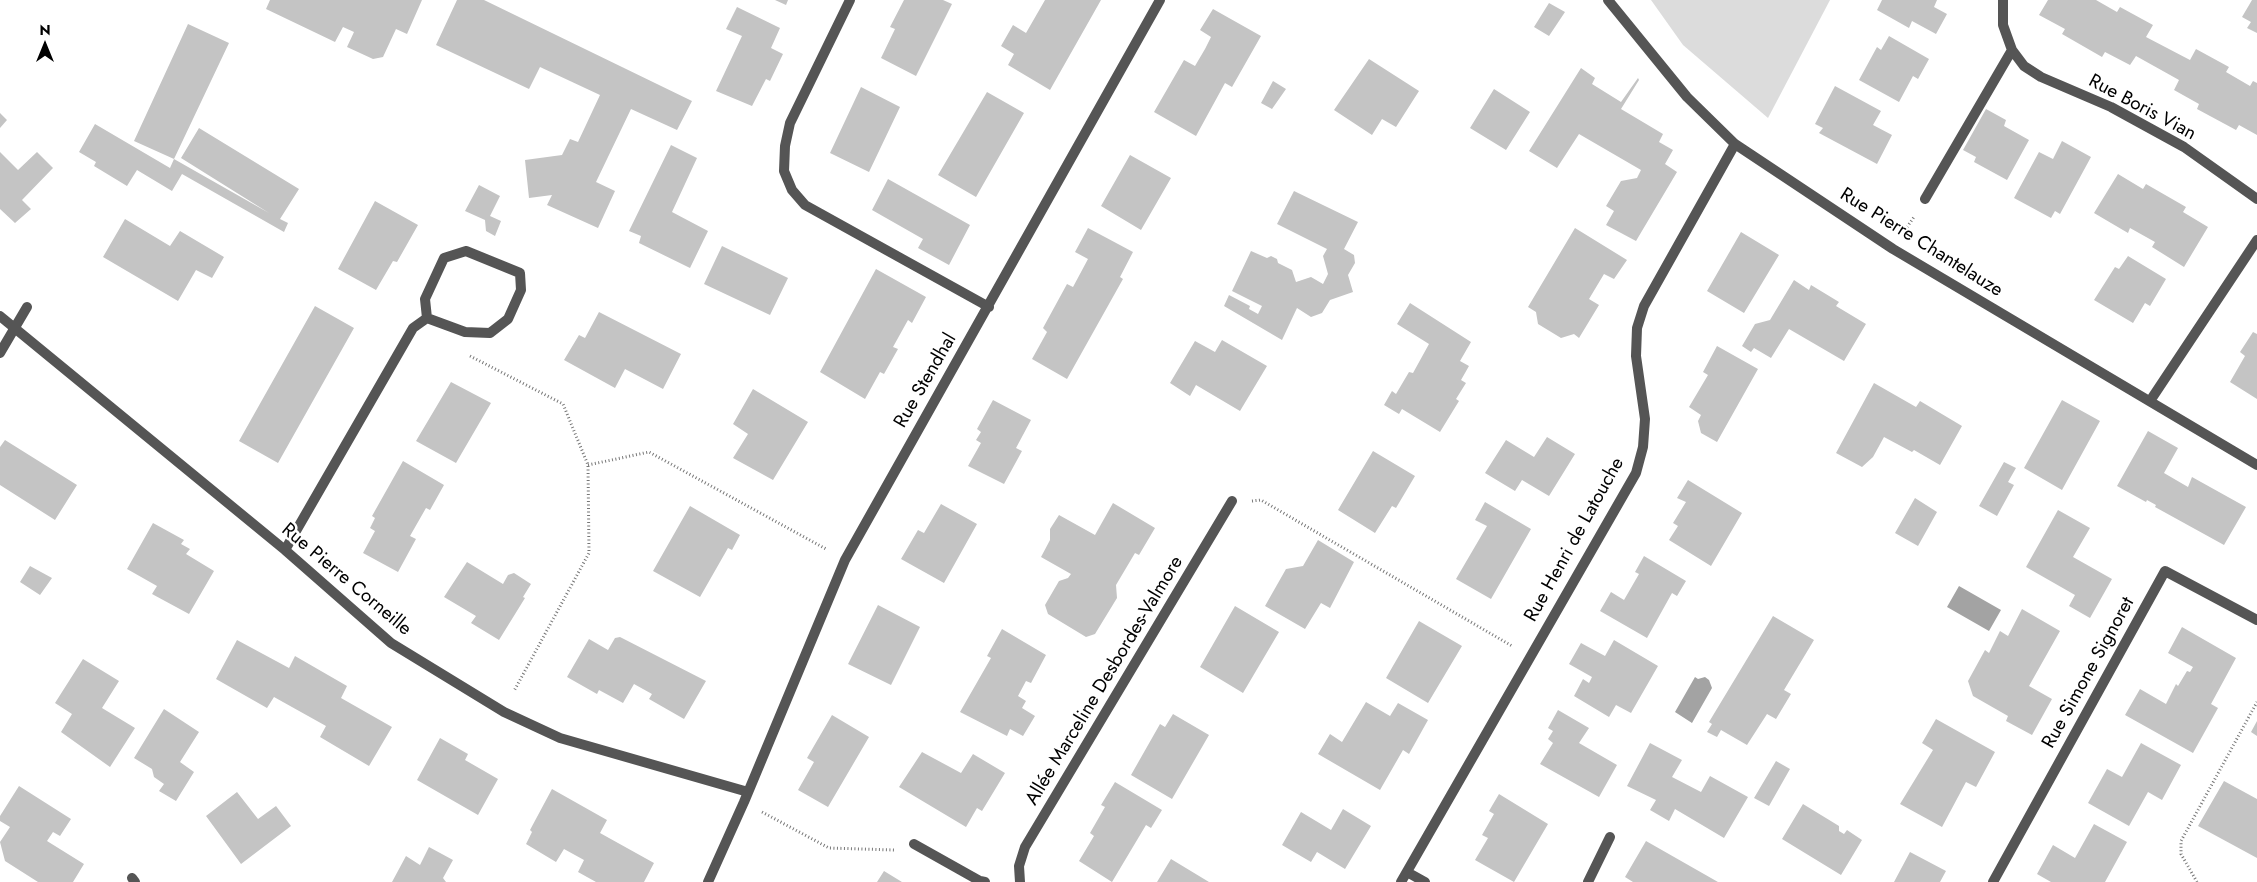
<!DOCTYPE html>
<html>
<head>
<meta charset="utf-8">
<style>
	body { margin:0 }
	#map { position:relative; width:2257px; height:882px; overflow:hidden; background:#fff; font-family:Jost,sans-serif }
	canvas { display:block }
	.north { position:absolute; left:20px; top:20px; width:50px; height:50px; -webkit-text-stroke:4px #fff; paint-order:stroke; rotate:0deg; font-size:14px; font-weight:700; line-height:20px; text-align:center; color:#000 }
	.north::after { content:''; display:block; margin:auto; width:18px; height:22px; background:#000; clip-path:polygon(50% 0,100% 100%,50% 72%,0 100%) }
</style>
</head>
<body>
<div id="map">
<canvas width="2257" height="882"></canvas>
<div class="north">N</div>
</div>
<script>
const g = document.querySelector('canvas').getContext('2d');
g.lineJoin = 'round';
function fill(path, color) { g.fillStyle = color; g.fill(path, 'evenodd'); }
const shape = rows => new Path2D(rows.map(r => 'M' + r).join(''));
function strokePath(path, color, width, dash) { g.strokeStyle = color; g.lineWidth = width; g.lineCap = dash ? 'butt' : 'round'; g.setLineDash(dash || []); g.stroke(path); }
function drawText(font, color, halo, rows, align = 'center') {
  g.font = font + ' Jost,sans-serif'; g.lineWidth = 5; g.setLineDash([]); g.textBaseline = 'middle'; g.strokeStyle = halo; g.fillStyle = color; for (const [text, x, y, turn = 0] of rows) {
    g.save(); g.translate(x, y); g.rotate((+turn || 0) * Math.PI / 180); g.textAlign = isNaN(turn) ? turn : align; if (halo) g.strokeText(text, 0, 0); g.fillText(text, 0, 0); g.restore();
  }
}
fill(shape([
	[1651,0,1830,0,1768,118,1683,45]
]), '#dcdcdc');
fill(shape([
	[1959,586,2001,610,1989,631,1947,607],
	[1695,677,1698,679,1705,677,1709,680,1712,688,1692,723,1675,712]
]), '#a3a3a3');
fill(shape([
	[270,0,422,0,407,34,396,29,383,57,373,59,347,47,354,32,343,27,335,42,266,9],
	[457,0,484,0,692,101,677,130,631,109,596,182,615,191,598,228,547,205,552,195,529,198,525,160,562,155,570,139,578,142,600,95,540,67,529,89,436,45],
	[775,0,788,0,786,5],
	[904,0,943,0,952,4,916,76,881,58,895,29,890,27],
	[1045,0,1101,0,1050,90,1008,65,1014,54,1001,46,1013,25,1026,33],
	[1882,0,1937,0,1934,7,1947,14,1936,34,1912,21,1909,28,1877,10],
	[2048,0,2096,0,2117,12,2120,7,2153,25,2146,37,2190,60,2196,49,2229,67,2226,72,2250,86,2253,81,2257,83,2257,135,2239,125,2236,130,2197,109,2199,104,2174,90,2179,80,2136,56,2130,65,2105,52,2102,57,2062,34,2065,29,2039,15],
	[2252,0,2257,0,2257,33,2247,28,2251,22,2242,17],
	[1549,3,1565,12,1549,36,1534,27],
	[737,7,780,28,771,48,783,54,770,81,766,79,752,106,716,91,742,36,726,29],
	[1213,9,1261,36,1232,87,1225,83,1196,136,1154,112,1184,60,1195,66,1205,49,1211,37,1200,30],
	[188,24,229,43,174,159,269,213,181,158,199,128,299,189,280,219,288,223,284,232,182,174,172,191,137,170,127,186,94,166,96,162,79,152,95,124,170,168,174,159,134,141],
	[1889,36,1929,59,1918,79,1913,76,1899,102,1859,80,1877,47,1881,50],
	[1369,59,1419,91,1396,127,1382,119,1372,135,1334,110],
	[1581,68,1595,78,1592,84,1621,102,1638,78,1639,80,1621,109,1663,134,1659,142,1673,150,1665,164,1677,172,1636,241,1606,225,1614,211,1606,206,1621,181,1637,178,1641,170,1579,134,1557,168,1529,151],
	[1273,81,1286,89,1272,109,1261,103],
	[1835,86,1881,111,1873,125,1892,135,1877,164,1819,133,1823,128,1815,124],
	[861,87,900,107,869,172,830,153],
	[1494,89,1530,112,1506,150,1470,128],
	[987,92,1024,113,976,197,938,175],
	[1986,109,2006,120,2004,126,2029,140,2007,180,1974,162,1976,157,1963,150],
	[0,113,7,120,0,128],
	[2062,141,2091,157,2060,214,2055,211,2051,218,2014,198,2039,152,2053,159],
	[671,145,697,158,672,212,708,231,690,268,639,243,641,236,629,231],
	[0,152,18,170,37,152,53,168,22,200,31,209,15,223,0,209],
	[1130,155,1171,178,1141,230,1101,206],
	[2118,174,2143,189,2146,184,2186,207,2183,212,2208,227,2184,267,2152,247,2155,242,2130,228,2128,233,2094,213],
	[888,179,970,225,949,265,918,248,923,239,872,210],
	[479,185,500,196,490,216,501,221,495,236,486,231,485,220,465,211],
	[1294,191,1358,222,1344,249,1354,255,1355,263,1348,275,1353,292,1330,300,1322,313,1311,317,1297,308,1282,340,1224,306,1229,295,1250,306,1249,309,1258,314,1262,306,1232,291,1251,251,1267,258,1271,256,1277,259,1278,263,1292,270,1296,282,1311,277,1323,284,1328,274,1323,256,1327,249,1277,224],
	[375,201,418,225,397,262,393,261,376,290,338,269],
	[125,219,170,246,180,231,224,257,212,278,196,270,178,301,103,257],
	[1088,228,1133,252,1120,277,1123,279,1067,379,1032,359,1047,332,1043,328,1067,284,1073,287,1088,259,1075,252],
	[1575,228,1627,260,1614,279,1604,274,1589,299,1599,305,1579,338,1574,334,1561,338,1538,324,1536,312,1528,307],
	[1741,232,1779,255,1744,313,1707,291],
	[722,246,788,278,770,315,704,284],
	[2128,256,2166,279,2150,306,2145,303,2133,323,2094,300,2115,267,2119,269],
	[876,269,926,297,912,323,908,320,893,347,898,349,884,374,880,372,865,399,820,372],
	[1794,280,1809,290,1811,285,1839,302,1836,306,1866,324,1844,361,1789,329,1771,358,1754,348,1751,352,1742,346,1755,324,1770,320],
	[1410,303,1471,342,1460,361,1469,366,1461,380,1466,383,1456,399,1459,401,1440,432,1402,409,1399,414,1384,405,1392,391,1396,394,1409,372,1413,373,1429,344,1397,324],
	[315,306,354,328,278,463,239,441],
	[599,312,681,354,663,389,625,369,615,388,564,360,579,335,585,338],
	[2253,332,2257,334,2257,399,2230,382,2245,356,2240,352],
	[1222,340,1267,366,1240,411,1196,385,1190,396,1170,383,1195,341,1215,352],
	[1717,346,1758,369,1717,442,1701,433,1698,421,1701,415,1689,407,1708,375,1703,372],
	[451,382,491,403,456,463,416,441],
	[1874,383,1916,407,1920,401,1962,426,1940,465,1914,450,1912,452,1884,437,1873,457,1862,467,1836,453],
	[753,389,808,422,773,480,733,458,748,434,733,424],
	[993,400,1031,420,1016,448,1022,451,1004,484,968,466,981,443,976,440,981,432,977,429],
	[2062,400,2100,421,2062,490,2024,468],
	[2148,431,2178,448,2164,473,2188,487,2192,477,2246,507,2224,545,2155,507,2156,505,2147,500,2146,502,2117,486],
	[1547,437,1575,454,1549,496,1522,480,1515,491,1485,473,1506,440,1534,457],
	[5,440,77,485,55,520,0,485,0,447],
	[1373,451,1415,476,1396,508,1392,506,1375,533,1338,510],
	[403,461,444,485,430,510,426,508,410,536,416,539,398,572,363,553,375,531,370,528,375,518,372,516],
	[2004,462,2016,468,2008,482,2014,485,1997,516,1979,506],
	[1688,480,1742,513,1711,566,1669,540,1678,526,1673,523,1686,502,1677,498],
	[1915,498,1937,512,1918,546,1895,533],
	[1485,502,1531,529,1491,599,1456,579,1487,526,1475,520],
	[1113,503,1155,528,1139,555,1135,553,1116,585,1117,598,1095,634,1086,637,1048,614,1045,605,1059,581,1068,578,1071,574,1041,557,1050,540,1050,529,1059,515,1095,535],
	[941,504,977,524,944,583,901,559,918,530,924,533],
	[690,506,740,535,732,550,728,548,700,597,653,571],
	[2058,510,2090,528,2073,557,2112,579,2090,618,2069,606,2075,595,2026,567],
	[153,523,184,540,181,544,190,549,186,554,214,571,189,614,152,594,157,586,127,569],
	[1318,540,1354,562,1330,608,1321,603,1305,629,1265,606,1286,569,1303,566],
	[1644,556,1686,581,1677,596,1672,593,1647,638,1600,611,1611,592,1624,600,1639,574,1635,572],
	[467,562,503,584,508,575,514,573,531,584,523,597,525,598,499,640,471,623,476,616,444,597],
	[30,566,52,578,40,595,20,582],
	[878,605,920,627,891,685,848,664],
	[1235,606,1279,632,1243,693,1200,667],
	[2022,609,2060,631,2029,686,2052,699,2032,735,2006,721,2008,716,1973,696,1968,681,1985,650,1989,653,2000,631,2008,636],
	[1773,616,1814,640,1784,690,1791,694,1776,719,1767,714,1747,745,1721,730,1717,737,1707,732,1712,724,1709,722],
	[1419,621,1462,646,1428,703,1386,678],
	[2182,627,2236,658,2211,704,2218,708,2193,753,2125,715,2140,689,2166,704,2176,684,2178,686,2187,671,2190,672,2193,667,2168,653],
	[1002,629,1046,655,1031,683,1026,681,1018,696,1026,701,1022,708,1035,716,1023,736,1010,729,1007,736,960,712,991,658,987,656],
	[620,637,706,681,684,719,649,699,652,694,634,684,623,703,599,690,597,694,567,677,589,639,608,650,615,638],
	[237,640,289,668,295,656,347,686,341,698,392,727,369,766,320,737,326,726,274,697,267,708,216,679],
	[1614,640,1658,666,1631,713,1616,705,1609,717,1574,696,1583,679,1589,683,1592,677,1569,664,1581,643,1605,656],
	[83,659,119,681,102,708,135,728,110,767,61,732,72,714,55,703],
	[1366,702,1390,716,1398,703,1428,720,1409,754,1403,750,1380,790,1318,754,1330,734,1342,742],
	[164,709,199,732,180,762,194,772,176,801,159,791,164,784,154,777,152,769,134,758],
	[1558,710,1589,728,1579,743,1617,765,1599,797,1540,764,1553,743,1548,739,1553,731,1548,728],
	[1173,714,1209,735,1172,799,1131,775,1160,724,1165,727],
	[832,715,869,737,828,807,798,790,814,762,807,758],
	[1936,719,1995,752,1976,787,1966,782,1942,827,1900,804,1933,750,1922,743],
	[2257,721,2257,736,2251,732],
	[440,738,468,754,465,760,498,779,478,815,417,780],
	[1650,743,1682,760,1672,777,1701,792,1710,776,1748,797,1724,838,1675,809,1669,821,1650,810,1656,800,1627,786],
	[2141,743,2181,765,2162,800,2148,792,2129,826,2088,803,2107,769,2122,777],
	[922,752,961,773,973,754,1005,773,982,811,977,808,966,827,899,787],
	[1776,761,1790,769,1769,806,1754,798],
	[2224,781,2257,799,2257,858,2198,826],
	[1115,782,1162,810,1151,828,1146,825,1112,882,1079,861,1094,836,1090,833,1105,807,1101,805],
	[19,786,71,819,60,836,53,832,47,841,84,864,73,882,38,882,5,861,0,842,10,827,0,821,0,816],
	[552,789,607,820,600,833,654,863,644,882,596,882,578,872,584,860,564,849,556,862,526,844,532,832,530,830],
	[237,792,258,819,276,806,291,826,241,864,206,816],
	[1499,794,1548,824,1514,882,1475,860,1488,838,1482,835,1494,814,1489,811],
	[1803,804,1839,826,1839,831,1844,834,1847,830,1862,840,1841,875,1782,839],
	[1343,809,1371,826,1345,869,1317,852,1311,862,1282,845,1301,812,1331,830],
	[2094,824,2127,842,2105,882,2051,882,2037,874,2053,845,2075,858],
	[1646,841,1718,882,1633,882,1625,877],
	[429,847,453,860,443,878,446,882,392,882,406,856,420,865],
	[1910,852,1946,871,1940,882,1894,882],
	[1171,859,1209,882,1157,882],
	[884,871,902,882,877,882]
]), '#c4c4c4');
strokePath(shape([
	[1905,230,1914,217],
	[470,356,563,404,588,465,589,553,514,691],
	[588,465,649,452,826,549],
	[1252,501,1261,500,1512,646],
	[762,812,829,848,894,850],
	[2197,882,2181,854,2181,841,2257,702]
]), '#777', 3, [1, 2.5]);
strokePath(shape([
	[850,0,790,123,785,146,784,171,792,190,805,205,989,307],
	[1608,0,1687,97,1735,144,1893,249,2257,465],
	[2003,0,2003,25,2012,50,2024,66,2041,77,2111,107,2184,147,2257,199],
	[1925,199,2012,50],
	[466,251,520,273,521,290,508,319,490,333,465,332,427,318,425,299,444,258,466,251],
	[0,316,285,550,391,643,504,712,560,738,748,792],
	[0,353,27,307],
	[2150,401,2257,240],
	[285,550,413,328,427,318],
	[914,844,980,881,985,882],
	[1407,872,1425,882],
	[132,878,135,882],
	[708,882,744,802,845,560,1160,0],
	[1020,882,1019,866,1025,847,1232,501],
	[1401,882,1636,473,1643,447,1645,419,1636,356,1637,328,1644,306,1735,144],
	[1588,882,1610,837],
	[1993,882,2165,571,2257,620]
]), '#555', 10);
drawText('19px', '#000', '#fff', [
	["Rue Boris Vian",2142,108,28],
	["Rue Pierre Chantelauze",1921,243,32],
	["Rue Stendhal",926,381,-60],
	["Rue Henri de Latouche",1575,540,-61],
	["Rue Pierre Corneille",346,580,40],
	["Rue Simone Signoret",2089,673,-61],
	["Allée Marceline Desbordes-Valmore",1105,681,-59]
]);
</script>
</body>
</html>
